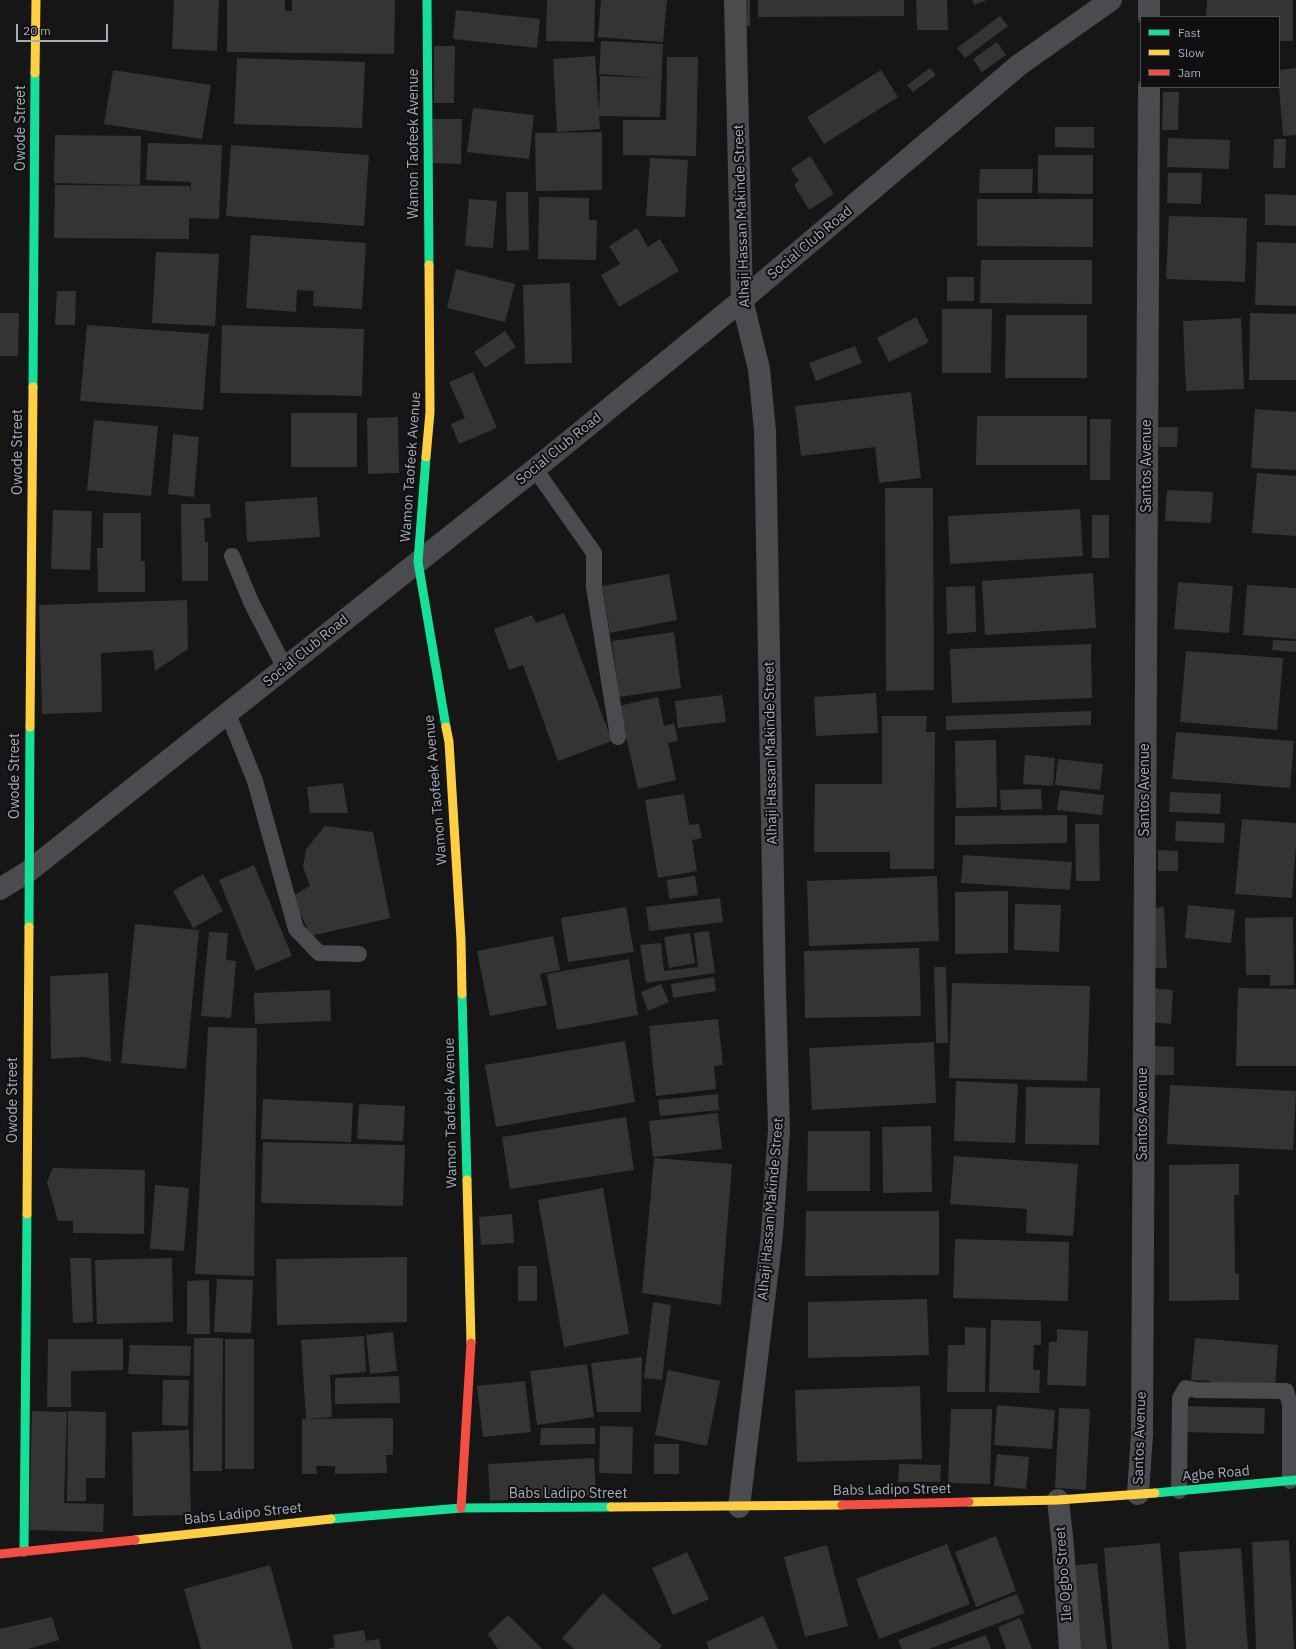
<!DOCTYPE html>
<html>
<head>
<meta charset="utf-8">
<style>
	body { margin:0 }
	#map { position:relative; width:1296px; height:1649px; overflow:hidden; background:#161616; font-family:"IBM Plex Sans",sans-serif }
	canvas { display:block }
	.legend { position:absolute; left:1140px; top:16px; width:140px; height:72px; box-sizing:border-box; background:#101012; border:1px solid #4c4e54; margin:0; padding:5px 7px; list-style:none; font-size:12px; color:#a6acb8 }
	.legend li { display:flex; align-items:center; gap:8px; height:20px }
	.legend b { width:20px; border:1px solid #4c4e54 }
	.scale { position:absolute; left:16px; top:24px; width:92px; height:18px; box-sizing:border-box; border:2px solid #a6acb8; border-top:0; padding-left:5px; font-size:12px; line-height:14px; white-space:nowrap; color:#a6acb8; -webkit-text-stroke:3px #101012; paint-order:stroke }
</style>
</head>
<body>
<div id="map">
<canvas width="1296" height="1649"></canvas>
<ul class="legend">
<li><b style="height:5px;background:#16e098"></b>Fast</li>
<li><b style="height:5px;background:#ffcf43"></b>Slow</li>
<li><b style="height:5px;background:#f24e42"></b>Jam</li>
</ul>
<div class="scale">20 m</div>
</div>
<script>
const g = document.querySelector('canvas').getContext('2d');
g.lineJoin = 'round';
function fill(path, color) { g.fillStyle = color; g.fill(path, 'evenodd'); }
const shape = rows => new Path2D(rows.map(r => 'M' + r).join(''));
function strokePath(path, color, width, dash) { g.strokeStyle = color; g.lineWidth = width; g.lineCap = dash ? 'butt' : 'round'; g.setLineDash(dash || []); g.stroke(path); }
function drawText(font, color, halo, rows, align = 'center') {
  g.font = font + ' "IBM Plex Sans",sans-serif'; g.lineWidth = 4; g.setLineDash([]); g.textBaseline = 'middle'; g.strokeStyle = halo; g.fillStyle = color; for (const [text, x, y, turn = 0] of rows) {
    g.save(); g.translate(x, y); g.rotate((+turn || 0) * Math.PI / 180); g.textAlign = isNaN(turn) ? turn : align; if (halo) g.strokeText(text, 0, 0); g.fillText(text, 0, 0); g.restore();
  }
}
fill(shape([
	[174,0,219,0,217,51,172,49],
	[227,0,285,0,285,11,292,11,292,0,395,0,394,54,227,52],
	[547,0,595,0,594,42,546,41],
	[601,0,667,0,663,42,598,37],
	[737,0,750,0,750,26,738,26],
	[758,0,904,0,904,16,758,17],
	[916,0,947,0,948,30,917,30],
	[972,0,987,0,974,5],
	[1207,0,1293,0,1293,41,1279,41,1279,17,1206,17],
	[456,10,540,19,537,48,453,39],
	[1000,16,1008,26,965,58,957,48],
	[601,41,663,44,660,117,599,116,600,129,557,132,553,59,595,56,599,113,600,76,657,78,599,74],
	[997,42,1006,55,982,72,973,59],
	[434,46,455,46,454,103,434,103],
	[667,57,698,57,696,156,623,155,623,120,666,120],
	[237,58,365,62,362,128,234,124],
	[930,68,936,75,913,92,907,85],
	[1296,68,1296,135,1283,136,1279,87,1279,70],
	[113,70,211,85,202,139,104,124],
	[881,70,898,97,824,144,807,117],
	[1163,92,1179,92,1178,130,1162,130],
	[473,108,534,115,529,159,467,152],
	[433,119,462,119,461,164,432,163],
	[1055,127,1094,127,1094,148,1055,147],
	[602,132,602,190,536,191,535,133],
	[55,135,141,136,140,185,54,183],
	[1168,138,1230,140,1229,169,1167,167],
	[1274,139,1286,139,1285,168,1273,168],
	[148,143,222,145,219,219,189,218,189,239,54,238,55,185,190,186,190,197,191,182,146,180],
	[231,145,369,155,364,226,226,216],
	[1038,155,1093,155,1093,194,1038,193],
	[810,156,834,194,809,210,794,185,799,181,791,169],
	[650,158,688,160,685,217,646,216],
	[980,169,1033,169,1032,193,979,193],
	[1168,173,1202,173,1201,204,1167,203],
	[506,192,528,192,529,250,507,251],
	[1265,194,1296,195,1296,226,1265,225],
	[539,197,589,198,589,220,597,220,596,260,538,259],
	[469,199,497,201,493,248,465,246],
	[977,199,1093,199,1093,247,977,246],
	[1169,216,1247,218,1245,282,1166,279],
	[637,228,648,247,660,239,679,271,619,307,601,275,620,264,609,246],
	[251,235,366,243,362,309,313,306,314,291,297,290,296,312,246,308],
	[1257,242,1296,243,1296,306,1255,305],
	[156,252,219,254,215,326,152,323],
	[981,260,1092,260,1092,304,980,303],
	[456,269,515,284,505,322,447,308],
	[947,277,974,277,974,301,947,301],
	[570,283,572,363,525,364,523,285],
	[57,291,76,291,75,325,55,325],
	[942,309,992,309,991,373,942,373],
	[0,313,19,313,18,356,0,356],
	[1250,313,1296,314,1296,380,1249,380],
	[1006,315,1087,315,1087,378,1005,378],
	[916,317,929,342,889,362,877,338],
	[1241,318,1244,389,1186,391,1183,321],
	[87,325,209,334,203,410,80,401],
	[222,325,364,329,362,396,220,393],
	[505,331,516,347,485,368,474,352],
	[855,346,862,363,816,381,809,363],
	[473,372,497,428,459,444,451,424,465,418,449,382],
	[911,392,921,478,879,483,875,447,801,456,795,406],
	[1255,409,1296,412,1296,470,1251,468],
	[291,413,357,413,357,467,291,467],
	[977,416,1087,416,1087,465,976,465],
	[398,417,399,473,368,474,367,418],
	[1090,419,1111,419,1110,480,1090,480],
	[94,420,158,426,151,496,87,490],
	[1158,427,1178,427,1177,447,1159,447],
	[173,434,199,437,194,497,168,494],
	[1257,473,1296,476,1296,536,1252,533],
	[885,488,933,488,934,690,886,691],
	[1167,490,1213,492,1211,523,1165,521],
	[317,497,320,537,247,542,245,502],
	[181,504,210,504,211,518,204,518,205,542,208,542,208,581,182,581],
	[1080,509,1083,556,950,564,948,516],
	[53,510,92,511,90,570,51,569],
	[103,513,141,513,141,561,145,561,145,592,98,592,97,548,103,548],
	[1092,515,1109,515,1109,558,1092,558],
	[1093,573,1096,628,985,635,982,581],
	[669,574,677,620,610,633,602,586],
	[1178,582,1233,586,1229,633,1174,629],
	[1247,585,1296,588,1296,639,1243,635],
	[975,586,976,632,947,634,946,587],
	[187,600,188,649,155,671,153,650,101,653,102,712,42,714,39,605],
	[564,613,612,741,558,761,523,665,509,670,494,629,532,615,536,623],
	[674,632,681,688,619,697,612,641],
	[1273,640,1296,641,1296,652,1272,650],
	[1091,644,1092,698,952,703,950,649],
	[1186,651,1283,658,1277,730,1180,722],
	[876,693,878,733,816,736,814,697],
	[722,695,726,722,678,728,675,701],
	[658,697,664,726,674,723,678,741,668,743,676,780,638,789,619,706],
	[1091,711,1091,725,946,730,946,716],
	[882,716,927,716,926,732,935,732,934,869,890,869,890,852,814,852,815,784,882,784],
	[1176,732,1294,741,1290,788,1172,779],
	[996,740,997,807,956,808,955,741],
	[1025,755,1055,758,1053,786,1023,784],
	[1058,759,1103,764,1100,790,1055,785],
	[343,783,348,813,310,813,307,787],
	[1041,789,1042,809,1001,810,1000,790],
	[1060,790,1104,795,1102,815,1057,810],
	[1170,792,1221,794,1220,814,1169,812],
	[684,794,689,825,699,824,702,838,692,840,697,871,658,878,645,800],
	[1067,815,1067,843,955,845,955,816],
	[1242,819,1296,823,1296,845,1292,898,1235,894],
	[1176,821,1225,823,1224,843,1175,841],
	[1075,824,1099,824,1100,881,1076,881],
	[325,826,373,832,390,918,311,936,292,896,310,886,303,867,306,849],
	[1158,850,1178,851,1178,871,1158,871],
	[963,855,1072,862,1070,890,961,883],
	[254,865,292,956,256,971,219,880],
	[203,874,223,911,193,928,173,891],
	[695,876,698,895,669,899,667,880],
	[937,876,939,941,809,946,807,881],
	[1008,891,1008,953,955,954,955,892],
	[720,898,723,922,649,931,646,907],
	[1015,904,1061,905,1059,952,1014,950],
	[1188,905,1235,910,1231,943,1185,938],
	[626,907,634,952,568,962,561,918],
	[1164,907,1167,968,1154,968,1152,908],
	[1293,917,1294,985,1270,986,1270,975,1246,975,1245,918],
	[135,924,199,930,186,1069,121,1063],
	[709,931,715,973,646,983,640,945,661,943,664,971,698,967,694,933],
	[209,932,228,933,226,960,236,961,231,1018,201,1016],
	[690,933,695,963,669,968,664,937],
	[553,936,560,970,540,974,547,1005,490,1016,477,951],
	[919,948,921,1016,805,1018,804,951],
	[629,959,638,1015,557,1030,547,974],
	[934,967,946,967,948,1043,936,1043],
	[108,973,111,1062,83,1057,51,1059,50,976],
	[714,977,716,991,673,998,671,984],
	[952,983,1090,986,1087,1081,949,1078],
	[661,984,669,1002,648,1011,641,992],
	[1152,988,1173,990,1171,1024,1150,1022],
	[1238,988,1296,989,1296,1066,1236,1066],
	[330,990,331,1021,255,1024,254,993],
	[718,1019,723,1065,714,1066,716,1089,656,1096,649,1026],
	[208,1027,257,1028,254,1276,195,1274],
	[625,1041,635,1102,496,1127,485,1065],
	[934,1042,936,1103,812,1110,809,1048],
	[1154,1046,1174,1047,1174,1075,1154,1075],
	[956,1081,1018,1084,1015,1143,954,1141],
	[1170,1085,1296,1091,1293,1150,1167,1144],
	[1026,1087,1100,1088,1099,1145,1025,1144],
	[718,1094,719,1110,660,1116,658,1100],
	[263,1099,353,1103,351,1142,261,1139],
	[359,1104,405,1106,403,1141,357,1139],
	[718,1113,722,1149,653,1157,649,1121],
	[626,1117,634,1170,510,1189,502,1137],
	[931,1126,932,1192,883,1193,882,1127],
	[808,1131,870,1131,870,1191,807,1191],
	[263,1142,405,1145,403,1206,261,1203],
	[954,1156,1078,1164,1073,1236,1026,1233,1027,1209,950,1204],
	[654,1158,732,1164,721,1305,642,1293],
	[1239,1164,1239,1195,1234,1195,1235,1273,1239,1274,1239,1300,1169,1301,1169,1165],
	[53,1168,145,1170,144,1234,73,1233,73,1221,58,1221,47,1182],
	[155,1185,189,1188,184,1251,150,1249],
	[603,1188,629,1334,564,1347,538,1200],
	[806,1211,939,1211,939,1275,805,1276],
	[512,1214,514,1243,481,1245,479,1217],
	[955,1239,1069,1242,1068,1301,953,1298],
	[407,1257,407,1322,277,1325,276,1259],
	[70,1258,91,1258,93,1322,73,1323],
	[172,1258,173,1322,97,1324,95,1260],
	[518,1266,537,1266,537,1301,518,1301],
	[217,1279,253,1280,251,1333,214,1332],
	[209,1280,210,1334,187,1334,187,1281],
	[927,1299,929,1355,808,1358,808,1302],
	[653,1302,671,1305,662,1380,644,1378],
	[991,1320,1041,1321,1041,1345,1034,1345,1033,1370,1040,1370,1039,1393,989,1392],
	[965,1327,986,1328,985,1392,947,1392,948,1345,965,1345],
	[1057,1329,1088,1331,1086,1386,1047,1385,1049,1342,1057,1342],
	[393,1332,397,1371,370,1374,366,1335],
	[364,1336,366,1372,330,1375,332,1417,306,1419,301,1340],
	[194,1338,223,1338,222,1471,193,1471],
	[1195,1338,1278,1345,1275,1387,1210,1386,1210,1381,1191,1380],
	[48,1339,123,1339,123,1370,71,1371,71,1407,47,1407],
	[225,1339,254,1339,254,1469,225,1469],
	[130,1345,191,1346,190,1376,128,1374],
	[642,1357,641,1412,597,1412,591,1363],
	[587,1364,594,1417,537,1425,530,1371],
	[668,1370,720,1381,707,1446,655,1435],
	[399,1376,400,1403,335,1404,335,1378],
	[163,1380,189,1380,188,1426,162,1425],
	[525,1381,531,1432,483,1437,477,1386],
	[920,1386,922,1459,797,1462,795,1390],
	[997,1405,1055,1410,1052,1449,994,1445],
	[1183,1406,1265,1408,1264,1434,1182,1432],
	[1059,1408,1090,1409,1086,1490,1055,1488],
	[951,1409,992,1409,990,1484,948,1483],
	[32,1411,67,1412,64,1503,104,1504,103,1532,29,1530],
	[68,1411,106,1412,105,1478,86,1478,86,1501,67,1501],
	[393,1418,393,1455,386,1455,387,1473,335,1474,335,1466,316,1466,317,1474,302,1474,302,1419],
	[600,1426,633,1427,632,1474,599,1473],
	[541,1428,595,1428,595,1444,540,1445],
	[189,1430,191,1515,133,1516,132,1432],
	[654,1444,679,1444,679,1474,654,1474],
	[997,1454,1029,1457,1026,1489,994,1486],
	[594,1458,596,1495,490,1501,488,1464],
	[899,1464,941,1465,940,1482,898,1482],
	[996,1536,1016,1591,976,1607,955,1552],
	[1289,1540,1294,1649,1256,1649,1252,1542],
	[1160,1543,1169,1649,1112,1649,1104,1548],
	[947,1544,970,1604,879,1639,856,1579],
	[827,1545,848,1626,805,1637,784,1557],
	[1241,1548,1248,1649,1186,1649,1179,1552],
	[687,1552,709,1599,673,1615,652,1568],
	[1097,1563,1107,1649,1078,1649,1069,1566],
	[270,1565,293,1649,201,1649,184,1589],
	[603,1593,662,1646,659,1649,574,1649,562,1638],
	[1017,1594,1025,1613,929,1649,902,1649,898,1640],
	[508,1615,542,1649,498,1649,488,1634],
	[763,1616,778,1649,709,1649,706,1642],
	[52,1617,59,1640,28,1649,0,1649,0,1629],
	[1020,1618,1032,1649,1006,1649,998,1627],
	[364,1630,366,1641,379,1639,381,1649,327,1649,335,1647,333,1635],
	[986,1635,991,1649,948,1649]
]), '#343435');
strokePath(shape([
	[535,469,594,553,594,587,618,737],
	[232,556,251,602,285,668],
	[228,714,255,781,296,929,319,953,359,954],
	[1179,1491,1180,1398,1186,1388,1196,1390,1286,1391,1290,1404,1290,1481]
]), '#4a4b4f', 16);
strokePath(shape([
	[735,0,742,300,759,369,765,431,775,991,779,1130,772,1234,739,1507],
	[1149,17,1149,0],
	[0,889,29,871,535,469,742,300,1019,65,1111,0],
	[1138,1494,1142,1434,1149,87],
	[1058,1500,1063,1546,1070,1649]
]), '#4a4b4f', 22);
strokePath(shape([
	[427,0,429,265],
	[33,387,35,73],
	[426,457,418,562,446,727],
	[29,927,30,727],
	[462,994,467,1180],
	[1155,1493,1296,1480],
	[331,1519,461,1508,611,1507],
	[24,1552,27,1214]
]), '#16e098', 9);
strokePath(shape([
	[35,73,36,0],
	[426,457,430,412,429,265],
	[30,727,33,387],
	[446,727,449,742,461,940,462,994],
	[467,1180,471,1343],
	[27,1214,29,927],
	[969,1502,1058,1500,1155,1493],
	[611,1507,842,1505],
	[135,1540,331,1519]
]), '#ffcf43', 9);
strokePath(shape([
	[842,1505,969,1502],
	[461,1508,471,1343],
	[0,1554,135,1540]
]), '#f24e42', 9);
drawText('14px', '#a6acb8', '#101012', [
	["Owode Street",21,128,-90],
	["Wamon Taofeek Avenue",414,144,-90],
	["Alhaji Hassan Makinde Street",742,216,-92],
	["Social Club Road",810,243,-40],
	["Social Club Road",559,449,-39],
	["Owode Street",18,452,-90],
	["Santos Avenue",1147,466,-90],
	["Wamon Taofeek Avenue",411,467,-86],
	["Social Club Road",306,651,-39],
	["Alhaji Hassan Makinde Street",771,753,-91],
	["Owode Street",15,776,-90],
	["Wamon Taofeek Avenue",436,790,-95],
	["Santos Avenue",1145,790,-90],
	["Owode Street",13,1100,-90],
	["Wamon Taofeek Avenue",451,1113,-91],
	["Santos Avenue",1143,1114,-90],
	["Alhaji Hassan Makinde Street",771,1209,-85],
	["Santos Avenue",1140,1438,-88],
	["Agbe Road",1216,1474,-5],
	["Babs Ladipo Street",892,1490,-1],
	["Babs Ladipo Street",568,1494],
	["Babs Ladipo Street",243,1514,-6],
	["Ile Ogbo Street",1064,1574,-94]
]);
</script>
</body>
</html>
